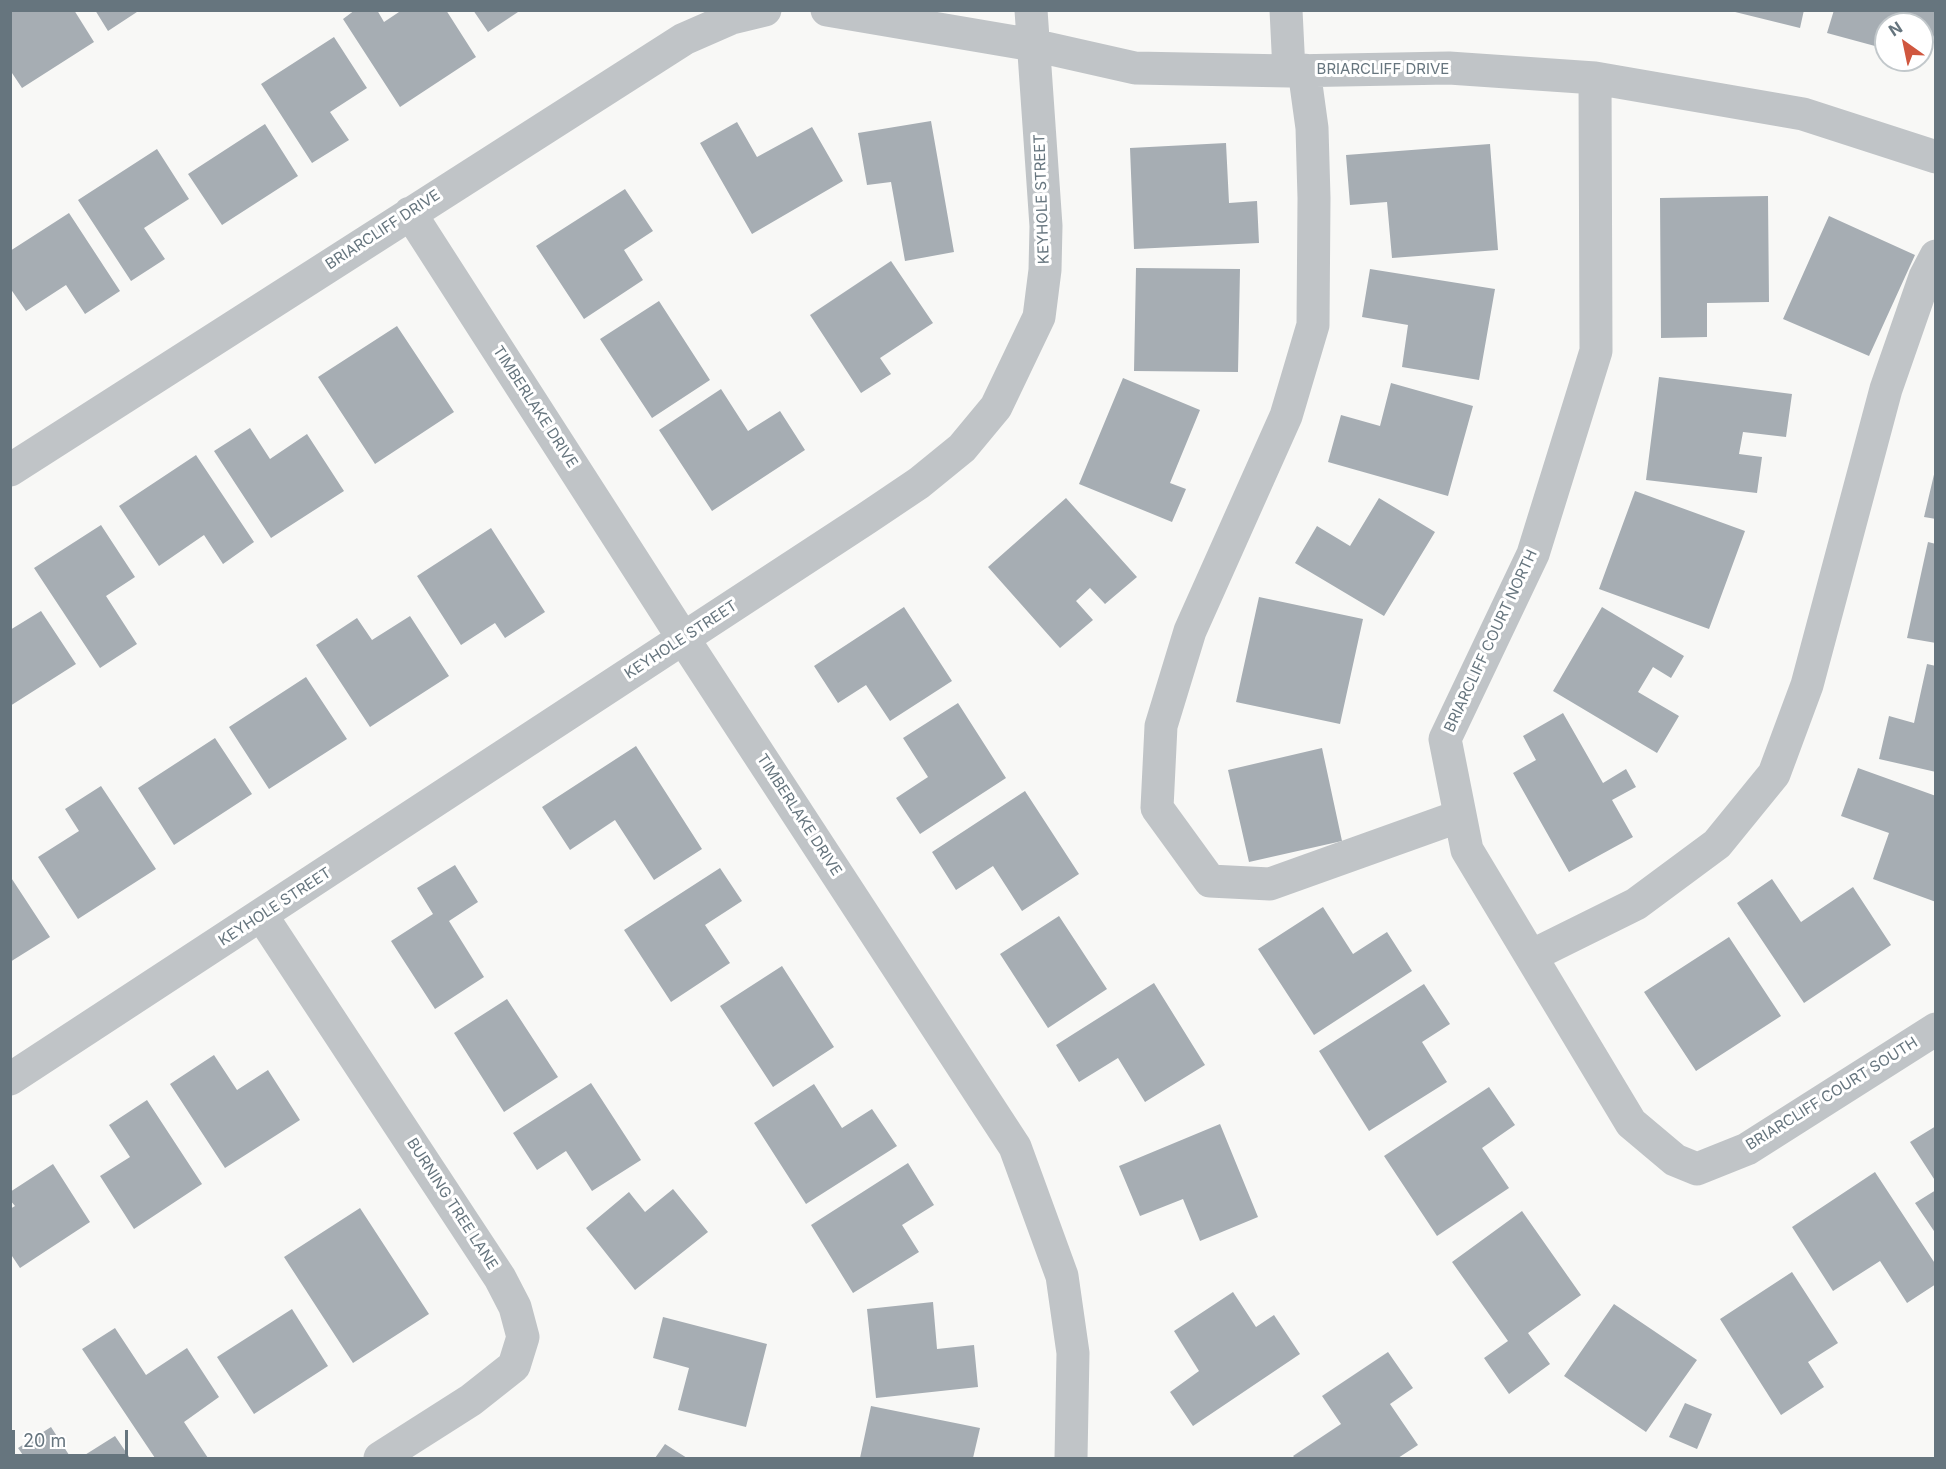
<!DOCTYPE html>
<html>
<head>
<meta charset="utf-8">
<style>
	body { margin:0 }
	#map { position:relative; width:1946px; height:1469px; overflow:hidden; background:#f8f8f6; font-family:Inter,sans-serif }
	canvas { display:block }
	.frame { position:absolute; inset:0; border:12px solid #66757e; pointer-events:none }
	.north { position:absolute; left:1874px; top:12px; width:60px; height:60px; box-sizing:border-box; background:#fff; border:2px solid #c2c8cb; border-radius:50%; rotate:327deg; font-size:16px; font-weight:700; line-height:24px; text-align:center; color:#66757e }
	.north::after { content:''; display:block; margin:auto; width:21px; height:27px; background:#d0573f; clip-path:polygon(50% 0,100% 100%,50% 72%,0 100%) }
	.scale { position:absolute; left:12px; top:1430px; width:116px; height:27px; box-sizing:border-box; border:3px solid #66757e; border-top:0; padding-left:8px; font-size:18px; line-height:21px; white-space:nowrap; color:#66757e; -webkit-text-stroke:4px #fff; paint-order:stroke }
</style>
</head>
<body>
<div id="map">
<canvas width="1946" height="1469"></canvas>
<div class="frame"></div>
<div class="north">N</div>
<div class="scale">20 m</div>
</div>
<script>
const g = document.querySelector('canvas').getContext('2d');
g.lineJoin = 'round';
function fill(path, color) { g.fillStyle = color; g.fill(path, 'evenodd'); }
const shape = rows => new Path2D(rows.map(r => 'M' + r).join(''));
function strokePath(path, color, width, dash) { g.strokeStyle = color; g.lineWidth = width; g.lineCap = dash ? 'butt' : 'round'; g.setLineDash(dash || []); g.stroke(path); }
function drawText(font, color, halo, rows, align = 'center') {
  g.font = font + ' Inter,sans-serif'; g.lineWidth = 6; g.setLineDash([]); g.textBaseline = 'middle'; g.strokeStyle = halo; g.fillStyle = color; for (const [text, x, y, turn = 0] of rows) {
    g.save(); g.translate(x, y); g.rotate((+turn || 0) * Math.PI / 180); g.textAlign = isNaN(turn) ? turn : align; if (halo) g.strokeText(text, 0, 0); g.fillText(text, 0, 0); g.restore();
  }
}
fill(shape([
	[10,10,74,10,94,42,22,88,10,70],
	[95,10,140,10,108,31],
	[355,10,377,10,384,22,402,10,446,10,476,57,400,107,343,19],
	[473,10,521,10,488,32],
	[1727,10,1804,10,1800,28],
	[1834,10,1936,10,1936,29,1926,60,1922,59,1922,24,1886,24,1886,49,1827,33],
	[334,37,367,88,330,112,349,140,312,163,261,84],
	[931,121,954,252,905,261,891,182,867,185,858,133],
	[737,122,757,157,812,127,843,181,752,234,700,143],
	[265,124,298,176,222,225,188,174],
	[1226,143,1229,203,1257,201,1259,243,1134,249,1130,148],
	[1490,144,1498,250,1392,258,1387,202,1350,205,1346,155],
	[157,149,189,199,144,228,165,259,131,281,78,200],
	[625,189,653,231,624,250,643,280,584,319,536,246],
	[1768,196,1769,302,1707,303,1707,337,1661,338,1660,198],
	[69,213,120,291,85,314,66,285,26,311,10,288,10,251],
	[1829,216,1915,255,1869,356,1783,319],
	[891,261,933,323,880,358,891,374,861,393,810,315],
	[1136,268,1240,269,1238,372,1134,371],
	[1370,269,1495,289,1479,380,1402,367,1408,325,1362,317],
	[659,301,710,380,652,418,600,339],
	[397,326,454,412,375,464,318,377],
	[1659,377,1792,394,1786,437,1743,432,1739,454,1762,457,1757,493,1646,480],
	[1123,378,1200,410,1170,483,1186,489,1172,522,1079,484],
	[1391,383,1473,406,1448,496,1328,462,1341,415,1380,426],
	[721,389,748,431,780,411,805,450,712,511,659,430],
	[250,428,270,459,307,434,344,491,271,538,214,451],
	[196,455,254,542,223,564,204,535,159,566,119,506],
	[1936,466,1936,519,1924,517],
	[1635,491,1745,531,1709,629,1599,589],
	[1066,498,1137,577,1105,604,1090,588,1076,601,1093,620,1060,648,988,567],
	[1379,498,1435,532,1384,616,1295,563,1317,526,1350,546],
	[101,525,135,577,106,596,137,644,100,668,34,568],
	[491,528,545,612,505,638,495,623,461,645,417,576],
	[1928,542,1936,544,1936,643,1907,638],
	[1259,597,1363,619,1340,724,1236,702],
	[904,607,952,681,890,721,866,685,838,703,814,666],
	[1602,607,1684,656,1671,678,1653,667,1638,692,1679,716,1657,753,1553,691],
	[41,611,76,664,10,706,10,630],
	[410,616,449,676,370,727,316,645,357,618,372,640],
	[1927,664,1936,666,1936,772,1879,759,1889,716,1914,723],
	[306,677,347,739,269,789,229,727],
	[958,703,1006,778,920,834,896,798,928,777,903,738],
	[1563,713,1603,783,1626,769,1636,787,1612,800,1633,837,1569,872,1513,773,1536,760,1523,736],
	[215,738,252,794,174,845,138,788],
	[636,746,702,849,654,880,615,820,570,850,542,807],
	[1322,748,1342,841,1249,862,1228,770],
	[1858,768,1936,796,1936,902,1873,879,1889,833,1841,816],
	[101,786,156,869,78,919,38,857,79,831,65,809],
	[1025,791,1079,874,1022,911,993,866,956,890,932,852],
	[455,865,478,902,449,921,484,977,435,1009,391,941,433,914,417,888],
	[720,868,742,901,705,925,730,963,671,1002,624,930],
	[10,876,50,937,10,962],
	[1772,879,1801,922,1853,887,1891,945,1804,1003,1737,903],
	[1323,907,1353,954,1387,932,1412,971,1314,1035,1258,949],
	[1059,916,1107,989,1048,1028,1000,954],
	[1729,937,1781,1016,1696,1071,1644,992],
	[782,966,834,1047,773,1087,720,1006],
	[1154,983,1205,1065,1145,1102,1118,1058,1079,1082,1056,1045],
	[1424,984,1450,1024,1422,1042,1447,1082,1369,1131,1319,1051],
	[507,999,558,1077,504,1112,454,1033],
	[214,1055,237,1090,268,1070,300,1120,225,1168,170,1084],
	[591,1083,641,1160,592,1191,566,1151,537,1170,513,1133],
	[814,1084,842,1128,872,1109,897,1146,806,1204,754,1123],
	[1489,1087,1515,1125,1482,1148,1509,1188,1437,1236,1384,1156],
	[147,1100,202,1184,134,1229,100,1176,130,1157,109,1125],
	[1220,1124,1258,1217,1200,1241,1183,1199,1140,1216,1119,1166],
	[1936,1126,1936,1182,1910,1142],
	[908,1163,934,1205,902,1225,919,1252,853,1293,811,1225],
	[53,1164,90,1222,20,1268,10,1253,10,1209,15,1206,10,1200,10,1192],
	[1875,1172,1936,1265,1936,1284,1907,1303,1880,1261,1833,1291,1792,1227],
	[673,1189,708,1232,635,1290,586,1228,629,1192,645,1212],
	[1936,1190,1936,1234,1915,1203],
	[360,1208,429,1314,353,1363,284,1257],
	[1522,1211,1581,1295,1528,1333,1550,1364,1509,1394,1484,1358,1508,1341,1452,1262],
	[1792,1272,1838,1343,1808,1362,1824,1387,1781,1415,1720,1319],
	[1233,1292,1256,1327,1274,1315,1300,1354,1193,1426,1170,1392,1199,1371,1174,1331],
	[933,1302,937,1349,974,1345,978,1387,876,1398,867,1309],
	[1614,1304,1697,1360,1646,1432,1564,1376],
	[292,1309,328,1366,254,1414,217,1357],
	[663,1317,767,1344,746,1427,678,1410,689,1368,653,1358],
	[115,1328,146,1375,187,1348,219,1397,184,1422,208,1458,155,1458,82,1349],
	[1388,1352,1413,1388,1390,1404,1418,1445,1398,1458,1295,1458,1293,1456,1341,1424,1322,1396],
	[1685,1403,1712,1414,1697,1449,1669,1437],
	[871,1406,980,1428,973,1458,860,1458],
	[51,1427,71,1458,25,1458,18,1448],
	[115,1436,130,1458,80,1458],
	[665,1444,687,1458,655,1458]
]), '#a6adb3');
strokePath(shape([
	[827,10,1033,45,1135,68,1289,71,1449,68,1595,78,1803,114,1936,157],
	[1286,10,1289,71],
	[1304,70,1312,128,1314,198,1313,325,1286,416,1190,631,1161,726,1157,808,1210,881,1270,884,1460,816],
	[1595,78,1596,351,1533,554,1445,739,1467,850,1631,1123,1675,1160,1697,1169,1747,1149,1936,1029],
	[410,213,683,638,1015,1147,1062,1276,1073,1353,1071,1458],
	[10,470,684,39,732,18,765,10],
	[262,916,500,1278,515,1307,523,1337,514,1366,471,1400,380,1458],
	[1531,956,1636,904,1717,844,1774,774,1807,685,1886,389,1925,277,1936,256],
	[10,1079,867,518,919,483,962,448,996,407,1039,317,1045,270,1046,226,1031,10]
]), '#c0c4c7', 33);
drawText('15px', '#66757e', '#fff', [
	["BRIARCLIFF DRIVE",1383,69],
	["KEYHOLE STREET",1042,199,-92],
	["BRIARCLIFF DRIVE",383,230,-33],
	["TIMBERLAKE DRIVE",535,407,57],
	["KEYHOLE STREET",681,640,-33],
	["BRIARCLIFF COURT NORTH",1491,641,-65],
	["TIMBERLAKE DRIVE",799,815,57],
	["KEYHOLE STREET",275,907,-33],
	["BRIARCLIFF COURT SOUTH",1832,1094,-32],
	["BURNING TREE LANE",452,1204,57]
]);
</script>
</body>
</html>
